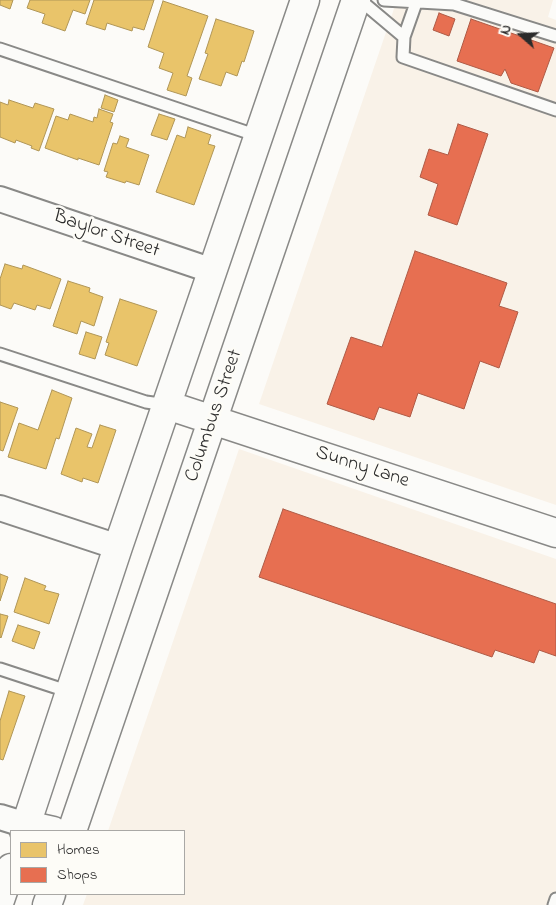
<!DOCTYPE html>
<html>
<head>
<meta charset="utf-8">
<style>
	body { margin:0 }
	#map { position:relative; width:556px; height:905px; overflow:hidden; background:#fcfbf8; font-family:"Indie Flower",sans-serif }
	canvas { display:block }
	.legend { position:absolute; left:10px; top:830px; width:175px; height:65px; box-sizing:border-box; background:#fdfcf7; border:1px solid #a9a8a5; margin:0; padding:6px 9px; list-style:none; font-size:15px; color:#2b2b2b }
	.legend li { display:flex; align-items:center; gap:10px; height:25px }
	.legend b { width:25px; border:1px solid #a9a8a5 }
	.north { position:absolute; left:496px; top:10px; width:50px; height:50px; -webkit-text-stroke:4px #fdfcf7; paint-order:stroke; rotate:289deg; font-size:14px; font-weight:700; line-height:20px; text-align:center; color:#2b2b2b }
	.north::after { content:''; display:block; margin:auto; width:18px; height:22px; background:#2b2b2b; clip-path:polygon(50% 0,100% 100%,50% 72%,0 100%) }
</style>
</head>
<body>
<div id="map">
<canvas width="556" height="905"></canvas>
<ul class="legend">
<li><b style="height:14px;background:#e9c46a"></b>Homes</li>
<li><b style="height:14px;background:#e76f51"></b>Shops</li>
</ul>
<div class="north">N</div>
</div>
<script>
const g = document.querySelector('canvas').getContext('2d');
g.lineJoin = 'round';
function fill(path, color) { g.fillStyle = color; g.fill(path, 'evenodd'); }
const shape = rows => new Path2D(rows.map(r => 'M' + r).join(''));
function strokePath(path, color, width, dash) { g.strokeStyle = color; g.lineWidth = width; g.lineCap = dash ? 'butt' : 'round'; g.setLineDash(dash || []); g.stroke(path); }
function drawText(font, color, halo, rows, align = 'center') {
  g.font = font + ' "Indie Flower",sans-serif'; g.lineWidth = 5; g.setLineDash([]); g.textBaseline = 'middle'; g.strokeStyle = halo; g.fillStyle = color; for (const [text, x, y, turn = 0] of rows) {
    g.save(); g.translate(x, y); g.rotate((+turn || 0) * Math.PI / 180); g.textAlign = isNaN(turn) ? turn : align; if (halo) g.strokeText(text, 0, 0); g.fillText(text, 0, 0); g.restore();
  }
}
fill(shape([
	[397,0,553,0,548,17,556,20,556,505,259,404],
	[239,449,556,559,556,905,83,905,87,894,184,894,184,831,108,831]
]), '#f9f2e8');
const homes = shape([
	[0,0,13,0,10,9,0,5,0,0],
	[30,0,90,0,85,14,73,10,65,31,42,23,45,14,27,8,30,0],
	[94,0,154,0,144,30,133,27,132,31,107,23,105,30,86,24,94,0],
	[163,1,208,16,187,76,192,78,186,96,167,90,173,73,159,68,164,53,148,47,163,1],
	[216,19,254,31,244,62,242,61,237,76,226,72,221,86,199,79,208,54,205,53,216,19],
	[105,95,118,100,114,112,101,108,105,95],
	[9,100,33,108,35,103,54,109,39,151,31,148,32,146,16,140,15,143,0,137,0,102,8,105,9,100],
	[99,109,113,114,110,122,113,123,99,165,78,158,78,160,45,148,56,116,68,120,70,114,93,122,94,117,97,118,99,109],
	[159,114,175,119,167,140,151,135,159,114],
	[188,127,211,135,208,144,215,146,194,205,156,192,177,135,185,138,188,127],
	[120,136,129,139,126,147,149,155,139,185,126,181,125,183,106,177,108,172,104,171,113,143,117,144,120,136],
	[5,264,22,269,23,265,61,279,50,309,37,305,35,310,14,303,11,309,0,305,0,279,5,264],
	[68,281,90,288,89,292,103,297,94,326,81,321,77,334,53,326,68,281],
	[120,299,157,311,137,366,105,355,109,343,106,342,120,299],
	[86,332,102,337,95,359,79,354,86,332],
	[52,390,72,398,59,439,56,438,46,469,8,457,19,423,38,430,52,390],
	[0,402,18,408,3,451,0,450,0,402],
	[100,425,116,430,98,483,83,478,82,482,61,474,76,428,92,434,87,447,92,448,100,425],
	[0,574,8,577,0,601,0,574],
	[25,578,46,586,44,590,59,594,49,624,14,612,25,578],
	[0,614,8,616,1,638,0,637,0,614],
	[18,625,40,632,34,649,12,641,18,625],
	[9,691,25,696,3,760,0,759,0,721,9,691]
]);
fill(homes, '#e9c46a');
strokePath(homes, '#b09657', 1);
const shops = shape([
	[439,13,455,19,449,36,433,30,439,13],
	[471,19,554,48,538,92,511,83,505,69,501,76,457,61,471,19],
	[458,124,488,134,457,225,428,215,438,184,420,177,429,149,448,155,458,124],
	[415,251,507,283,499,306,518,312,499,368,480,361,464,409,418,393,410,417,379,407,374,420,327,404,351,337,382,347,415,251],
	[283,509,556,604,556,656,539,650,534,663,495,650,492,657,259,577,283,509]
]);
fill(shops, '#e76f51');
strokePath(shops, '#af5b46', 1);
const lane = shape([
	[360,0,404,37,403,57,556,110],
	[384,0,454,4,556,36],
	[404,37,416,3],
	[0,49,258,136],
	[0,354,146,402,167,405],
	[0,669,70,692],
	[554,905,556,899]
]);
const street = shape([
	[0,199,213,271],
	[0,508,118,547],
	[0,817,26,825]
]);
const secondary = shape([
	[167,405,556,533],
	[26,825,53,831],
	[24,831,118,547,305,0],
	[72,831,356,0],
	[0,900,11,868],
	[47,905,51,894]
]);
strokePath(lane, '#898987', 15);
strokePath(street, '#898987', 28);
strokePath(secondary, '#898987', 31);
strokePath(lane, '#fbfbf9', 11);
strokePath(street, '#fbfbf9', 24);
strokePath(secondary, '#fbfbf9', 28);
drawText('20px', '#2b2b2b', '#fdfcf7', [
	["Baylor Street",106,235,19],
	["Columbus Street",215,416,-71],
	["Sunny Lane",362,468,18]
]);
</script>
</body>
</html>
